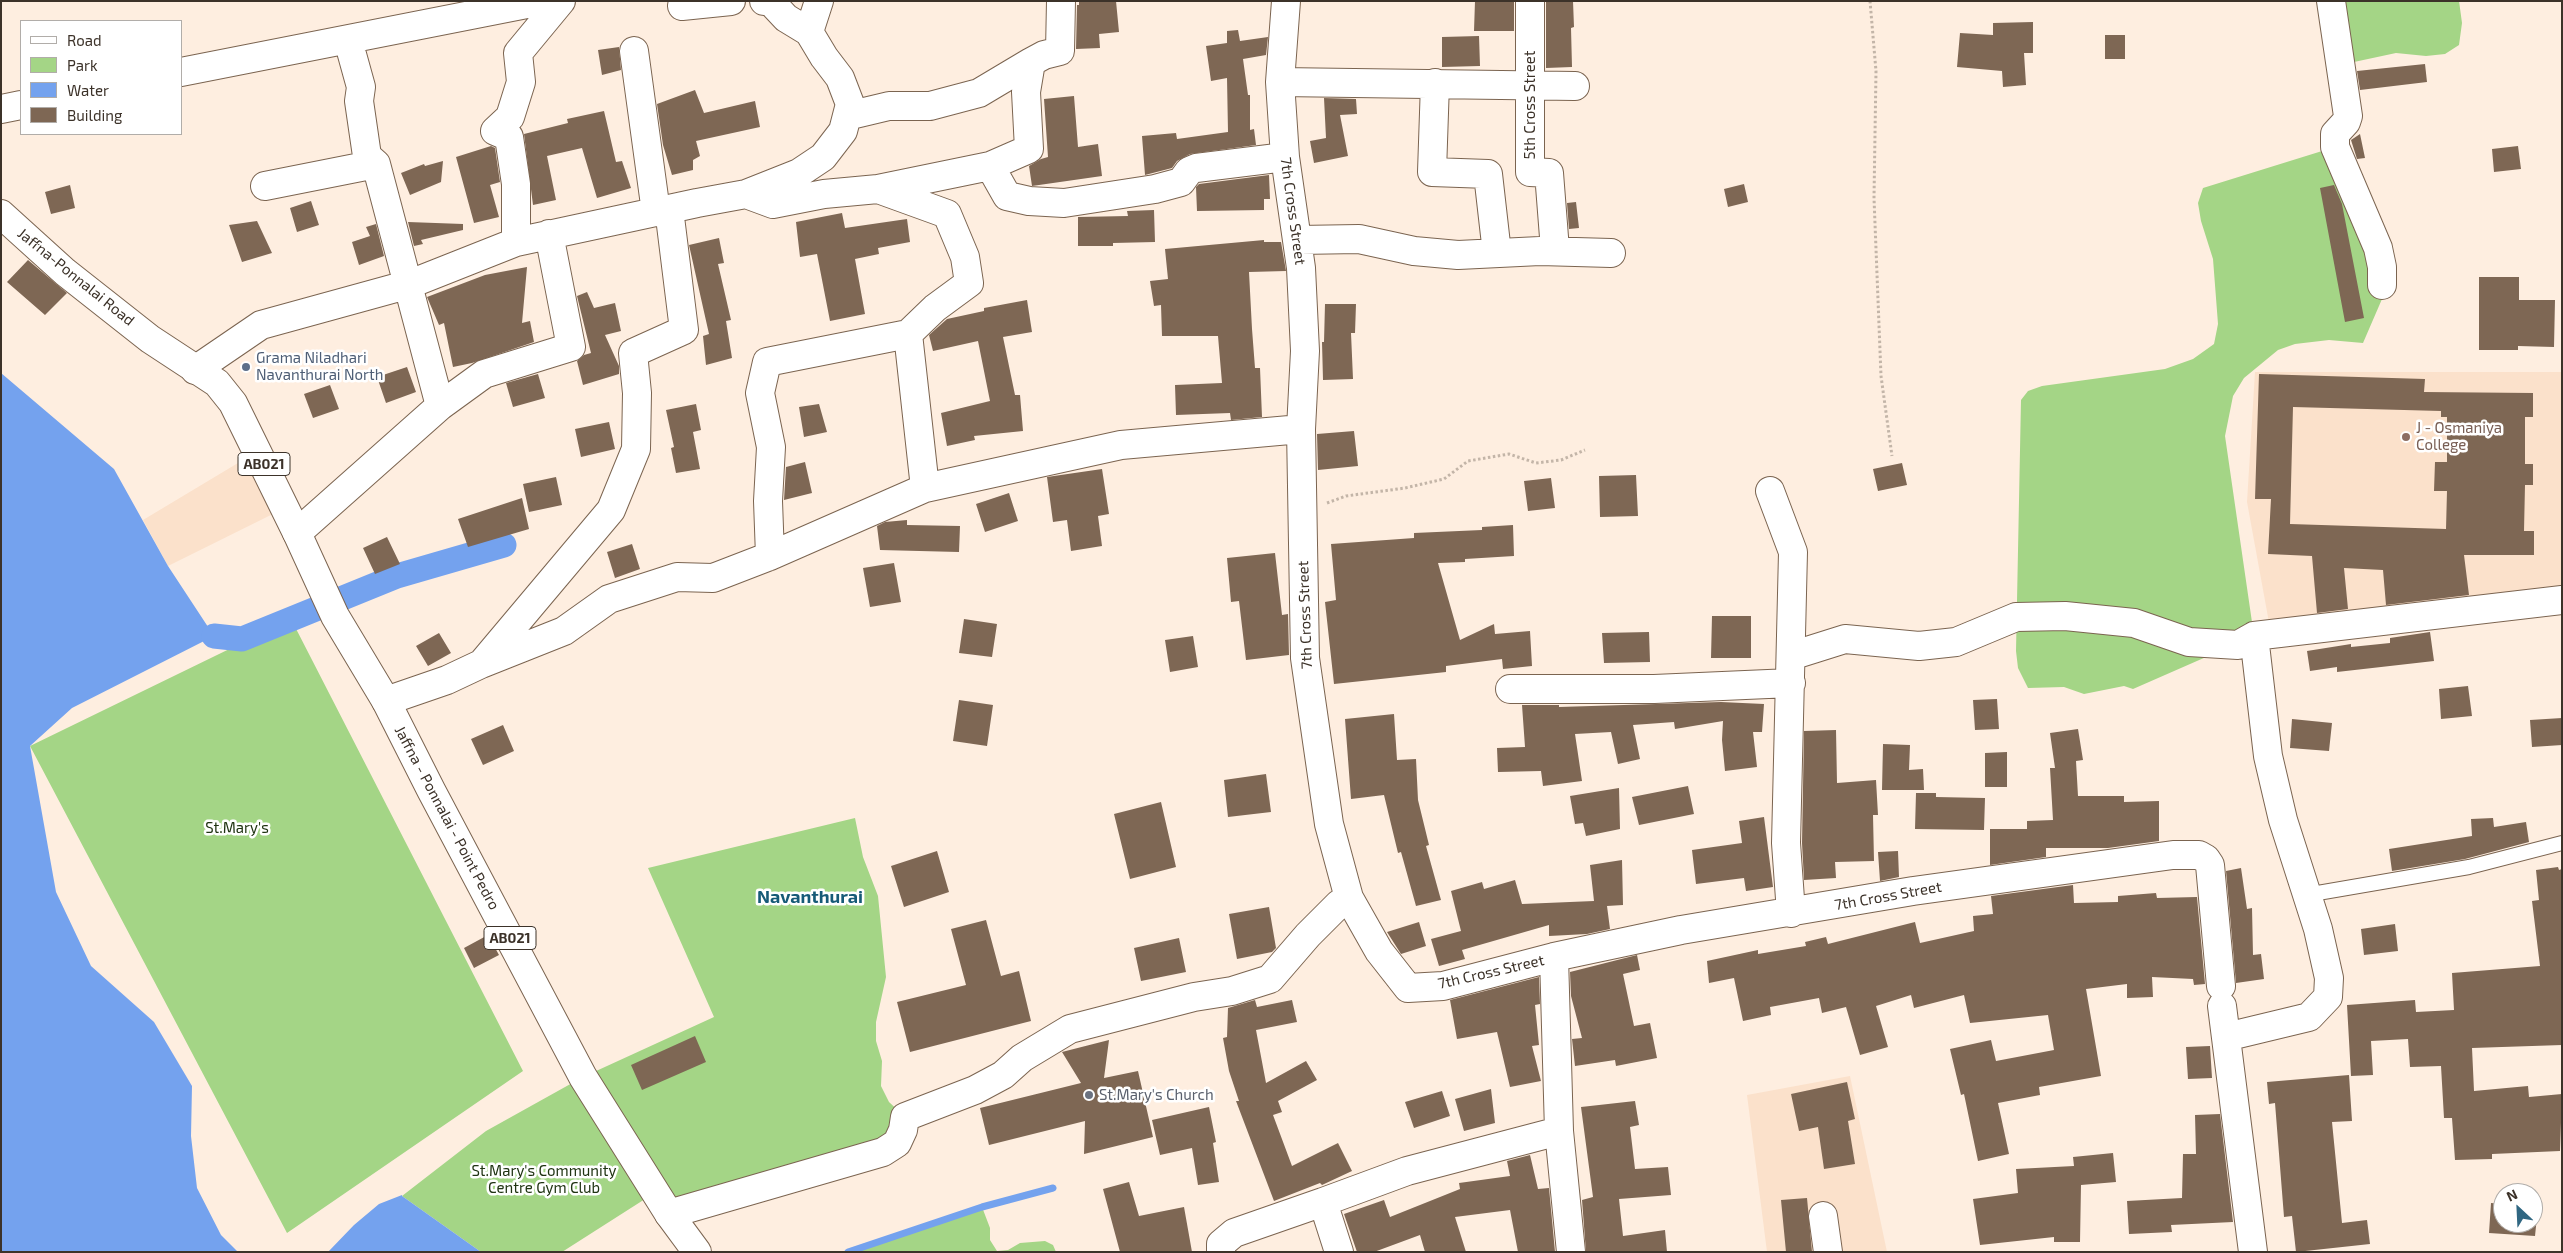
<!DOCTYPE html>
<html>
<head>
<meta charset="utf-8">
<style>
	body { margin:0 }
	#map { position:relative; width:2563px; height:1253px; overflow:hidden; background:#feeee0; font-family:"Exo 2",sans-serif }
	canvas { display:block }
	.frame { position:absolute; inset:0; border:2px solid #3c3229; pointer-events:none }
	.legend { position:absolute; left:20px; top:20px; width:162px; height:115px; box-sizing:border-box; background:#fff; border:1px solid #b1ada9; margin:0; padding:6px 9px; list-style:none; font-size:15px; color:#3c3229 }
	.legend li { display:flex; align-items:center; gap:10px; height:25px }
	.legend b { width:25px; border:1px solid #b1ada9 }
	.north { position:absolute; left:2493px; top:1183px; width:50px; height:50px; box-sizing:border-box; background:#fff; border:1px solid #b1ada9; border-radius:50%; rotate:335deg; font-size:14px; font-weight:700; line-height:20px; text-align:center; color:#3c3229 }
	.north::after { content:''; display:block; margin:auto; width:18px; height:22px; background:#306782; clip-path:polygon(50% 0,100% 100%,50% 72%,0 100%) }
</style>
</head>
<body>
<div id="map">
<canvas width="2563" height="1253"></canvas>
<div class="frame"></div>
<ul class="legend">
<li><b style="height:6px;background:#fff"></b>Road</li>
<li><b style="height:14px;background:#a4d586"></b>Park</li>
<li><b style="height:14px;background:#74a2ee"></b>Water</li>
<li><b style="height:14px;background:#7e6754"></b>Building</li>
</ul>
<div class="north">N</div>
</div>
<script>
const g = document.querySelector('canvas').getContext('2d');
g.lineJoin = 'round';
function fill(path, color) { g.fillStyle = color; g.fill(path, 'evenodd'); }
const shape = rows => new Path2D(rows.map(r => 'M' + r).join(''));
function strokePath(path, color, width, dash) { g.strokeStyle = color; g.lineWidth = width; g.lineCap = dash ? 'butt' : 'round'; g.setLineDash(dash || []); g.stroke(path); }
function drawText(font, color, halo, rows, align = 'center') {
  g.font = font + ' "Exo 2",sans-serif'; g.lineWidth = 5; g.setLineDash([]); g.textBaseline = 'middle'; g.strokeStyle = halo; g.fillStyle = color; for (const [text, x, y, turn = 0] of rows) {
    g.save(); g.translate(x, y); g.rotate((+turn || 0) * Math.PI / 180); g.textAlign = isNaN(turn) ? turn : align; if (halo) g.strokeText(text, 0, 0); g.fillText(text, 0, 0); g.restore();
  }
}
fill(shape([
	[2255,372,2562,372,2562,597,2270,628,2247,502],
	[258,451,285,508,168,566,143,520],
	[1850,1076,1887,1252,1767,1252,1747,1095]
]), '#fbe1cb');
fill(shape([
	[2331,1,2459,1,2462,23,2459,45,2445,54,2426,56,2396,53,2340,65],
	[2335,147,2382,267,2382,299,2363,343,2329,340,2295,344,2278,350,2244,378,2233,396,2225,436,2254,636,2133,689,2124,686,2084,694,2064,687,2028,688,2018,668,2016,651,2021,400,2028,391,2042,386,2165,369,2193,359,2214,344,2218,324,2213,259,2201,221,2198,203,2203,188],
	[291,619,523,1071,287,1233,30,746],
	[855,818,863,857,878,896,886,977,876,1022,876,1041,882,1061,881,1086,889,1102,905,1117,903,1130,669,1214,656,1192,562,1252,481,1252,402,1196,486,1131,583,1077,714,1017,648,868],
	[982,1207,990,1228,990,1240,997,1251,1008,1250,1020,1243,1045,1241,1053,1245,1056,1252,848,1252]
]), '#a4d586');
fill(shape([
	[1,373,114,469,168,566,214,636,72,708,30,746,56,892,91,966,154,1022,192,1086,191,1136,197,1188,221,1235,238,1252,1,1252],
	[402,1195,402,1196,481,1252,328,1252,354,1225,379,1204]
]), '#74a2ee');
strokePath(shape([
	[848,1252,982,1207,1053,1188]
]), '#74a2ee', 7);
strokePath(shape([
	[214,636,242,639,397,576,504,545]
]), '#74a2ee', 25);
fill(shape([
	[1079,1,1116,1,1119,32,1099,34,1100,48,1076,49,1077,5,1079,5],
	[1475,1,1514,1,1514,31,1474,31],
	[1546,1,1573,1,1574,27,1571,28,1572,67,1546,68],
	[2033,22,2033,53,2024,53,2026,85,2003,87,2002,71,1957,67,1960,33,1993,35,1993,23],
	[1238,30,1240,41,1268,37,1266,55,1243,59,1248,95,1250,95,1250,130,1254,129,1256,145,1190,154,1177,161,1172,168,1145,175,1142,136,1176,133,1177,139,1228,132,1227,78,1211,81,1206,46,1227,43,1227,31],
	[2105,35,2125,35,2125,59,2105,59],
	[1479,36,1480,66,1442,67,1442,37],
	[619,47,621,70,602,75,598,50],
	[2425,64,2427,82,2360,90,2357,71],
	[695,90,704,113,755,101,760,127,696,141,700,156,693,160,693,170,672,175,663,145,657,104],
	[1074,96,1078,147,1098,144,1102,176,1032,186,1029,166,1041,159,1048,157,1044,99],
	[1324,98,1356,99,1357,114,1340,115,1348,156,1314,163,1310,141,1326,138],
	[604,111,616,162,622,161,631,188,597,198,582,148,547,156,556,200,533,205,524,134,568,123,567,119],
	[2360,134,2365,158,2357,159,2351,140],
	[491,146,495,148,500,182,490,185,499,217,474,223,456,157],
	[2518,146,2521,169,2494,172,2492,149],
	[443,161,441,182,410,195,401,173,424,164,425,166],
	[1269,175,1270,199,1264,199,1264,210,1197,211,1196,187,1199,184],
	[1744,184,1748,202,1728,207,1724,189],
	[70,185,75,208,51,214,45,192],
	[2334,185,2342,204,2364,318,2345,322,2320,188],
	[311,201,319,225,297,232,290,208],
	[1576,202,1579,228,1569,229,1567,203],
	[1154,210,1155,242,1113,243,1113,246,1078,246,1078,217,1128,216,1127,211],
	[842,213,845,228,907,219,910,242,878,248,879,254,855,259,865,314,830,321,817,254,800,257,796,222],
	[257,221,272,253,242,262,229,225],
	[408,222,463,224,463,230,421,240,423,244,414,246],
	[376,224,384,256,359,265,352,242,370,236,366,227],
	[719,238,724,263,718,264,731,320,726,321,732,358,706,365,703,336,709,334,689,245],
	[1264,240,1264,242,1281,242,1286,271,1249,272,1252,329,1255,368,1260,368,1262,417,1231,420,1230,413,1176,415,1175,385,1222,383,1218,336,1162,336,1161,305,1154,306,1150,281,1168,279,1165,249],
	[28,260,67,293,45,315,7,282],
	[527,267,522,323,530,321,534,342,472,363,453,367,444,323,439,325,427,297,485,275],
	[2479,277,2519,277,2519,300,2555,300,2554,347,2518,346,2518,350,2479,350],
	[587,292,594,308,615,303,621,331,605,335,619,366,619,374,583,385,577,361,584,355,591,353,577,296],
	[1027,300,1032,332,1003,337,1015,395,1020,395,1023,431,974,436,975,440,947,446,941,413,990,401,978,341,933,351,929,335,947,319,984,311,984,308],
	[1325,304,1356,304,1355,333,1351,333,1353,379,1323,380,1322,342,1324,342],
	[407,367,416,392,386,403,377,377],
	[538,374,545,398,513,407,506,383],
	[2259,374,2425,379,2424,392,2533,393,2533,417,2525,417,2525,464,2533,464,2533,485,2525,485,2524,531,2534,531,2534,555,2464,555,2469,595,2386,605,2383,570,2344,568,2348,609,2317,613,2312,556,2268,554,2271,499,2255,499],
	[2293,407,2441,411,2441,417,2447,417,2447,462,2435,462,2434,491,2447,491,2446,529,2290,524],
	[330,385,339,409,313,418,304,394],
	[696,404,701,430,693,432,700,469,676,473,671,448,674,447,666,410],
	[819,404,827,432,804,437,799,407],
	[609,422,615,449,581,457,575,429],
	[1354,431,1358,466,1318,470,1317,434],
	[805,462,812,493,784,500,786,467],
	[1902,463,1907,485,1878,491,1873,469],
	[1102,469,1109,514,1098,516,1102,546,1071,551,1067,520,1053,522,1047,477],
	[1636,475,1638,516,1600,517,1599,476],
	[556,477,562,505,529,512,523,484],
	[1551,478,1555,508,1528,511,1524,481],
	[1009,493,1018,521,985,532,976,504],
	[522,498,529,529,468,547,458,519],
	[907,520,907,525,960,526,959,552,880,550,877,526,885,522],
	[1513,525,1514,556,1465,559,1465,562,1438,563,1460,640,1494,624,1495,634,1530,631,1532,666,1503,669,1502,659,1446,666,1446,672,1334,684,1325,602,1336,600,1331,544,1414,538,1414,533,1482,530,1482,527],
	[387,537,400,564,375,574,363,548],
	[632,544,640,569,615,578,607,552],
	[1275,553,1282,615,1288,614,1289,655,1246,660,1239,601,1231,602,1227,558],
	[894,563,901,602,870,607,863,568],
	[1712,616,1751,616,1751,658,1711,658],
	[964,619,997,624,992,657,959,653],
	[1649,632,1650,662,1604,663,1602,633],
	[2430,632,2434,661,2337,672,2337,667,2310,671,2307,651,2351,644,2351,647,2390,643,2390,638],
	[439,633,451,653,428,666,416,646],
	[1193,636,1198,667,1170,672,1165,640],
	[2468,686,2472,716,2441,719,2439,689],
	[1997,699,1999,729,1975,730,1973,700],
	[959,700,993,705,987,746,953,741],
	[1721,702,1764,704,1762,732,1753,732,1757,767,1725,771,1722,740,1723,721,1675,729,1674,722,1633,725,1640,759,1618,764,1611,732,1575,734,1582,781,1543,786,1541,771,1498,772,1497,748,1525,747,1522,705,1559,705,1559,707],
	[1394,714,1397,760,1416,759,1418,800,1429,845,1426,846,1441,900,1416,906,1401,852,1398,853,1384,795,1351,799,1345,719],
	[2562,718,2562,745,2532,747,2530,720],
	[2292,719,2332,723,2329,751,2290,748],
	[503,725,514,751,483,765,471,739],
	[2078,729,2083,760,2076,761,2078,796,2124,796,2124,802,2159,801,2159,841,2108,848,2046,848,2046,857,1990,865,1990,829,2027,829,2027,821,2053,820,2050,768,2055,768,2050,733],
	[1836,730,1837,783,1876,780,1878,815,1873,815,1874,861,1835,862,1836,878,1804,880,1802,843,1804,731],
	[1883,744,1910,745,1909,770,1923,769,1924,790,1882,790],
	[2007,752,2007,787,1985,787,1985,753],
	[1266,774,1271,812,1228,817,1224,780],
	[1688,786,1694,814,1639,825,1632,797],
	[1619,788,1620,829,1586,836,1583,823,1575,824,1570,796],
	[1916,793,1936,793,1936,797,1985,798,1984,830,1915,829],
	[1161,802,1176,867,1130,879,1114,814],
	[1764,817,1773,887,1746,891,1744,878,1696,884,1692,850,1742,843,1739,821],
	[2493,818,2494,827,2526,822,2529,842,2465,859,2392,871,2389,849,2472,836,2471,819],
	[937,851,949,892,904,907,891,866],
	[1898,851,1899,877,1880,881,1878,852],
	[1622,860,1623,905,1607,906,1610,929,1587,934,1549,936,1549,925,1462,950,1465,959,1439,966,1431,939,1461,931,1451,891,1482,882,1484,889,1515,880,1522,904,1594,901,1590,865],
	[2558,867,2559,870,2562,869,2562,1045,2472,1048,2474,1091,2528,1086,2529,1097,2562,1094,2560,1151,2492,1154,2492,1159,2455,1160,2452,1118,2444,1118,2441,1066,2410,1067,2408,1039,2371,1041,2373,1075,2351,1076,2347,1005,2415,1000,2416,1012,2454,1010,2452,973,2540,966,2532,901,2539,900,2536,870],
	[2241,868,2247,909,2252,908,2253,955,2261,954,2264,979,2236,983,2226,871],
	[2073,885,2074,903,2118,902,2118,896,2156,893,2157,898,2197,897,2205,984,2194,985,2193,979,2152,977,2153,997,2127,998,2127,984,2086,989,2101,1076,2039,1087,2040,1095,1998,1103,2009,1154,1978,1161,1964,1094,1961,1095,1950,1049,1991,1040,1996,1061,2054,1050,2048,1015,1970,1023,1964,995,1914,1008,1911,995,1876,1006,1888,1047,1860,1055,1846,1007,1822,1013,1819,998,1770,1007,1771,1015,1743,1021,1734,978,1709,983,1707,961,1758,950,1758,954,1806,946,1805,942,1826,937,1828,944,1915,922,1920,943,1974,931,1973,916,1993,914,1991,896],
	[1269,907,1276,948,1272,952,1237,959,1229,914],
	[986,920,1001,976,1019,971,1031,1021,910,1052,897,1002,966,985,951,929],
	[1419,922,1426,946,1401,954,1387,932],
	[2395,924,2398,951,2364,955,2361,929],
	[488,935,499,955,474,968,464,948],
	[1179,938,1186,972,1141,981,1134,948],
	[1637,955,1640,970,1623,974,1634,1026,1650,1023,1657,1058,1616,1066,1615,1060,1575,1066,1572,1039,1582,1038,1571,996,1570,972],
	[1539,977,1540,1004,1535,1005,1539,1045,1532,1046,1541,1081,1510,1087,1497,1032,1457,1039,1450,1000],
	[1255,1000,1257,1007,1292,1000,1297,1022,1256,1030,1266,1083,1306,1061,1317,1080,1278,1101,1282,1112,1273,1115,1292,1166,1338,1143,1352,1171,1322,1185,1320,1183,1274,1201,1236,1101,1239,1101,1229,1071,1223,1038,1227,1037,1228,1008],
	[695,1036,706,1062,642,1090,631,1065],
	[1109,1040,1104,1078,1138,1071,1153,1137,1084,1154,1085,1121,989,1145,980,1108,1081,1083,1062,1052],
	[2210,1046,2212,1078,2188,1079,2186,1047],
	[2349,1075,2352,1121,2332,1122,2342,1223,2367,1220,2370,1244,2296,1252,2292,1216,2284,1217,2275,1103,2269,1104,2267,1082],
	[1847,1082,1855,1119,1848,1121,1855,1164,1824,1169,1818,1127,1799,1131,1791,1094],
	[1491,1089,1495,1123,1464,1131,1455,1099],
	[1442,1091,1450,1116,1414,1128,1405,1102],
	[1635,1101,1639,1125,1630,1127,1635,1169,1668,1167,1671,1195,1619,1199,1623,1236,1665,1230,1667,1252,1586,1252,1582,1200,1593,1197,1581,1107],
	[1209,1107,1216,1142,1213,1143,1219,1182,1198,1185,1192,1148,1160,1155,1152,1120],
	[2220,1114,2233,1222,2171,1225,2172,1232,2129,1234,2127,1201,2182,1198,2183,1154,2196,1154,2195,1115],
	[2113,1153,2116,1182,2081,1185,2080,1242,2054,1242,2054,1237,1980,1245,1973,1199,2018,1193,2016,1169,2074,1166,2073,1157],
	[1530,1155,1538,1189,1549,1188,1555,1252,1518,1252,1510,1210,1455,1217,1466,1252,1425,1252,1420,1235,1374,1252,1357,1252,1344,1214,1384,1200,1390,1217,1460,1189,1459,1183,1510,1176,1507,1161],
	[1129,1182,1139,1216,1184,1207,1192,1252,1120,1252,1103,1189],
	[1807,1198,1812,1252,1786,1252,1781,1200],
	[2491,1203,2503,1204,2503,1223,2533,1223,2533,1207,2538,1207,2535,1236,2489,1233]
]), '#7e6754');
const lane = shape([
	[2306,895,2469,867,2562,843]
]);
const street = shape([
	[683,1,682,6,731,1],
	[764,1,771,2,786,18,809,32],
	[1286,1,1280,82,1285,157,1301,268,1305,351,1301,429,1305,658,1329,824,1349,898,1379,951,1408,988,1443,986,1554,957,1681,930,1913,891,2173,855,2199,855,2206,859,2210,865,2221,986],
	[1530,1,1530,172,1549,173,1555,250],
	[2331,1,2348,116,2346,122,2335,134,2335,147,2378,248,2382,267,2382,285],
	[348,40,361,87,359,101,367,156,376,164],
	[634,51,656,212],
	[181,72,542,1],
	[1280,82,1575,86],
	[1435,83,1432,172,1488,174,1497,253],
	[1,109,21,105],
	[847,116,889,106,930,106,979,93,1031,62],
	[990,166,1029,149,1026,92,1031,62,1044,55,1060,51,1061,1],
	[265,186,376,164,440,406],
	[746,194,799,173,823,157,843,131,850,104,840,78,824,57,809,32,819,1],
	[1298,240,1359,239,1414,251,1458,255,1540,251,1611,253],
	[516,242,516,184,509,137,495,131,510,117,521,82,518,53,561,1],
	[908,334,925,488],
	[195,370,261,325,410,284,516,242,697,203,746,194,773,204,824,194,878,189,990,166,1007,196,1029,201,1064,203,1155,189,1181,182,1189,171,1196,168,1285,157],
	[1770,491,1793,552,1786,843,1791,913],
	[297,533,440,406,484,374,571,347,549,234],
	[770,556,768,501,771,447,760,393,767,362,908,334,935,308,969,283,965,257,947,214,878,189],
	[1791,656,1845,639,1919,646,1956,642,2016,617,2065,616,2134,623,2189,642,2238,645,2254,636],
	[484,661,611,510,636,449,637,393,633,353,684,330,669,209],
	[1510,689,1654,689,1791,683],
	[386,701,447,680,481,664,564,631,609,599,677,577,713,578,770,556,925,488,1121,445,1301,429],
	[1554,957,1559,1131,1571,1252],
	[2222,1006,2253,1252],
	[2226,1037,2309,1017,2328,997,2329,978,2318,929,2283,820,2268,756,2254,636,2562,600],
	[1323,1202,1407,1171,1559,1131],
	[669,1214,883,1152,897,1143,903,1130,905,1117,975,1090,1003,1075,1022,1058,1070,1029,1194,997,1232,991,1270,979,1308,935,1339,904,1349,898],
	[1823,1216,1828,1252],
	[1221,1252,1221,1244,1234,1233,1323,1202,1339,1252]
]);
const primary = shape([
	[1,214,65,272,150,339,217,383,233,403,297,533,335,616,386,701,431,790,583,1077,669,1214,697,1252]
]);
strokePath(lane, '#7b6450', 16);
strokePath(street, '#7b6450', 30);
strokePath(primary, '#7b6450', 30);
strokePath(shape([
	[1870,1,1876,71,1874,198,1881,376,1892,456],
	[1327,503,1346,496,1405,488,1444,479,1468,461,1509,454,1536,463,1561,460,1585,450]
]), '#c3b5a8', 3, [2.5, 2.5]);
strokePath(lane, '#fff', 14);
strokePath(street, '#fff', 28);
strokePath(primary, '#fff', 28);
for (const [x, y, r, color] of [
	[246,367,5,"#5c6f8a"],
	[2406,437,5,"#8d6e63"],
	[1089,1095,5,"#6b7280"]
]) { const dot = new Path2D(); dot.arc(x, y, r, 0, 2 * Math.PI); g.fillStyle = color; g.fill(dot); strokePath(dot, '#fff', 2); }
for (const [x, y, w] of [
	[264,464,52],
	[510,938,52]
]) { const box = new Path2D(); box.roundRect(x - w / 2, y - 11.5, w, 23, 4); g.fillStyle = '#fff'; g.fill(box); strokePath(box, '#3c3229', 1); }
drawText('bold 14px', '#3c3229', null, [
	["AB021",264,464],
	["AB021",510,938]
]);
drawText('15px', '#3c3229', '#fff', [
	["5th Cross Street",1530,105,-90],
	["7th Cross Street",1293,211,82],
	["Jaffna-Ponnalai Road",76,277,39],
	["7th Cross Street",1305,615,-92],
	["Jaffna - Ponnalai - Point Pedro",447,818,62],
	["7th Cross Street",1888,896,-10],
	["7th Cross Street",1491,972,-13]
]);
drawText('15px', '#4e5e75', '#fff', [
	["Grama Niladhari",256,358],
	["Navanthurai North",256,375]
], 'left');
drawText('15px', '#785e54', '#fff', [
	["J - Osmaniya",2416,428],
	["College",2416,445]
], 'left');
drawText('15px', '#203413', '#fff', [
	["St.Mary's",237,828],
	["St.Mary's Community",544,1171],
	["Centre Gym Club",544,1188]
]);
drawText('15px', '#5b616d', '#fff', [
	["St.Mary's Church",1099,1095]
], 'left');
drawText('bold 18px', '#165a77', '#fff', [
	["Navanthurai",810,897]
]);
</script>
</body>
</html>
